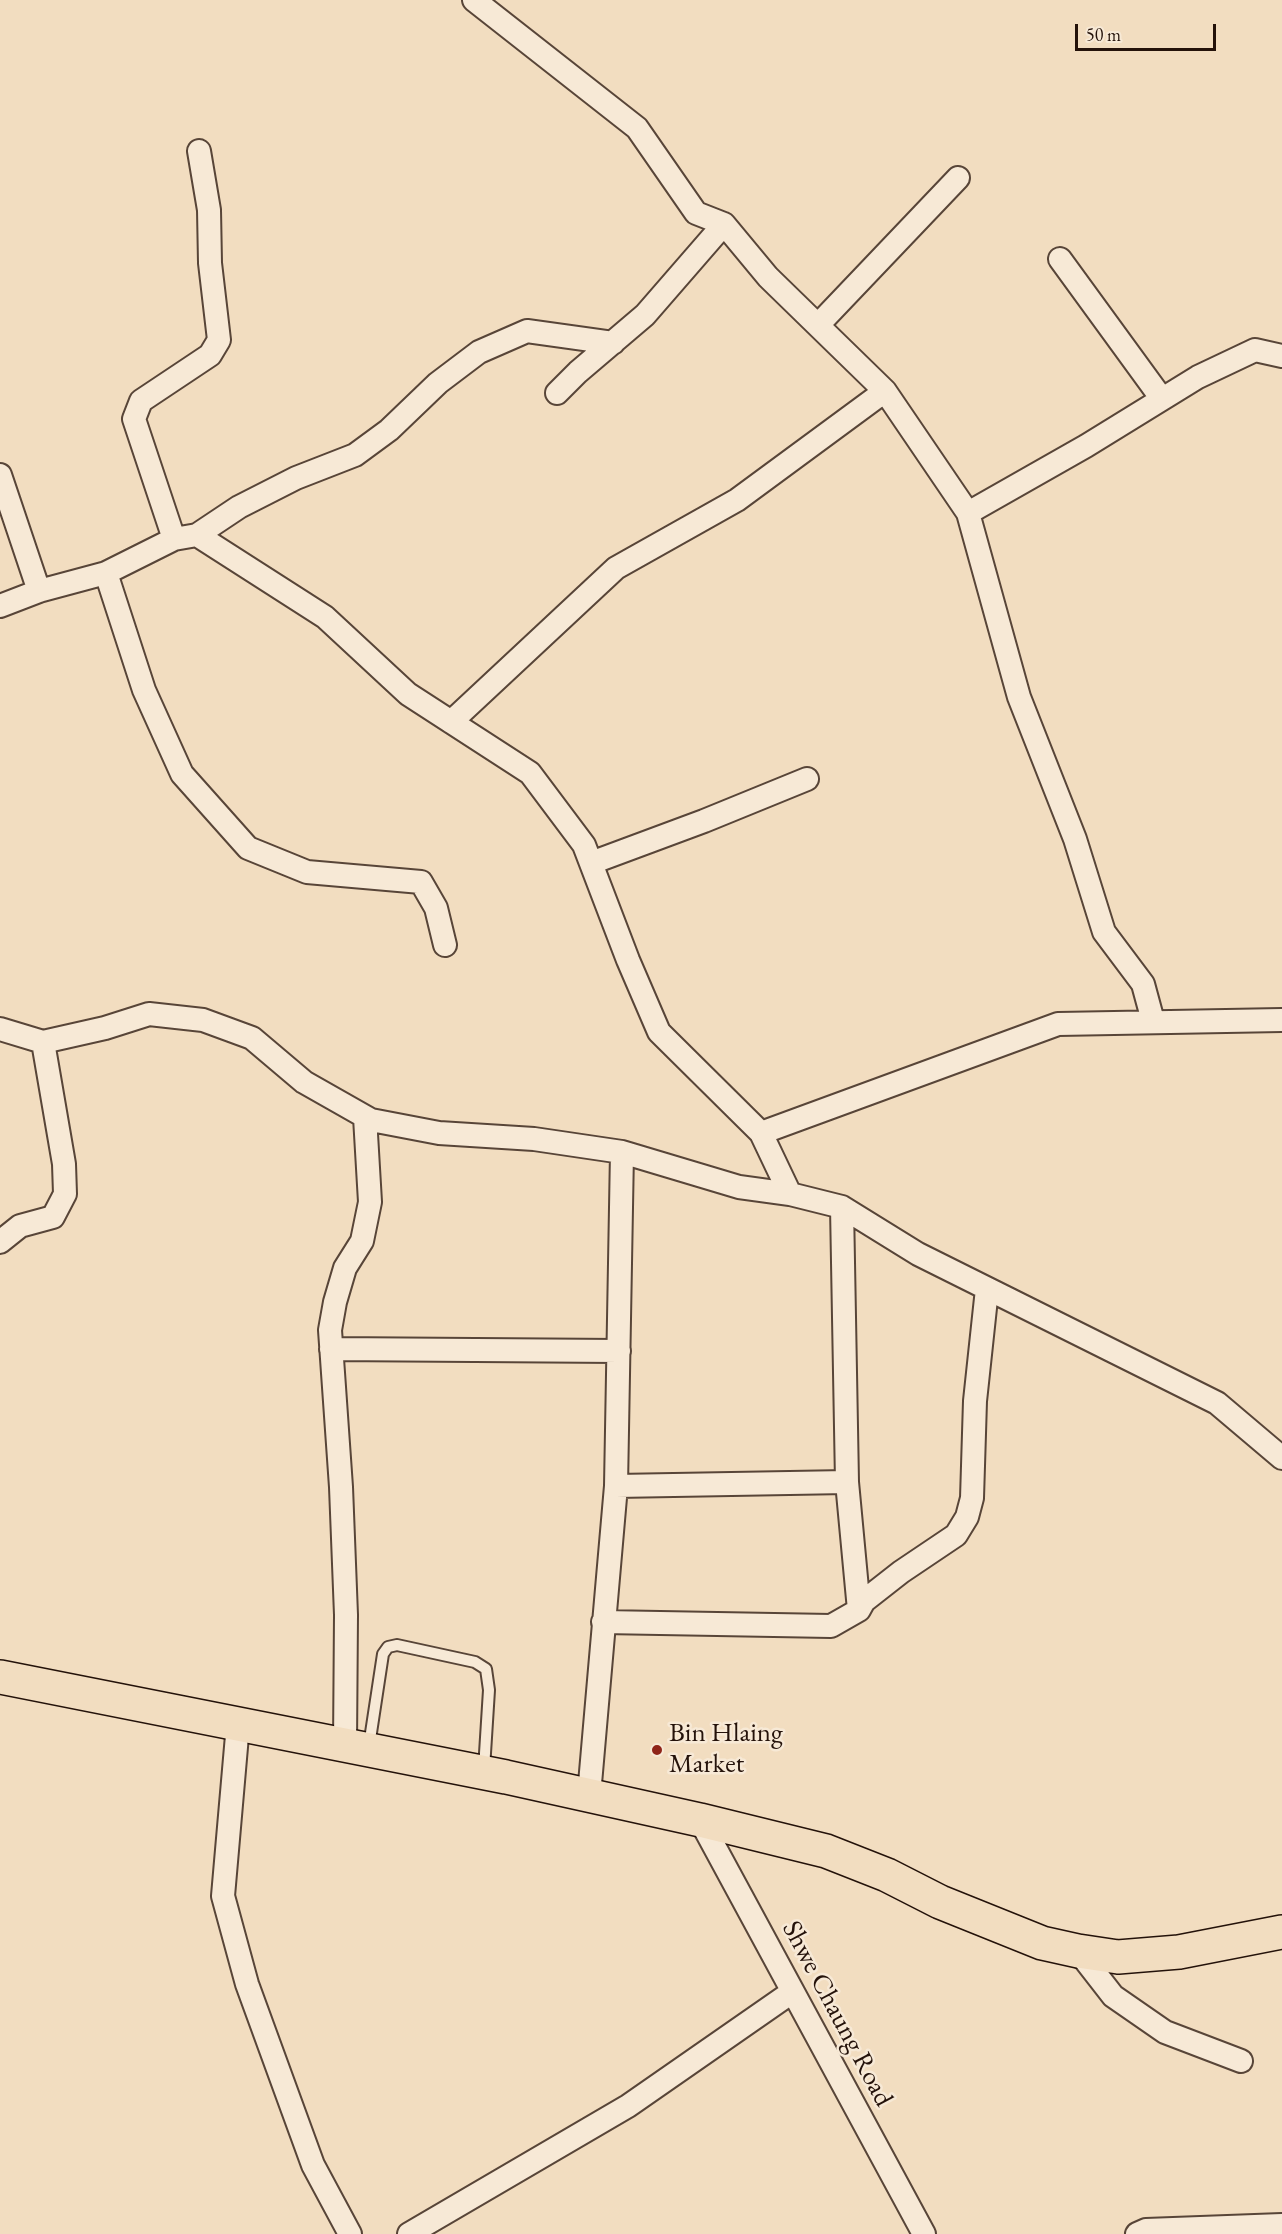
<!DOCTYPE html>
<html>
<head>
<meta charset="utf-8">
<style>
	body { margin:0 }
	#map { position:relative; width:1282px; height:2234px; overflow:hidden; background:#f2ddc0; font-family:"EB Garamond",serif }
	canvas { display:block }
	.scale { position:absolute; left:1075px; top:24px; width:141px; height:27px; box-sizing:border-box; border:3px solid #24120a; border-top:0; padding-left:8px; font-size:18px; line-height:21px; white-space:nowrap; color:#24120a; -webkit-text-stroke:4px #f7e9d6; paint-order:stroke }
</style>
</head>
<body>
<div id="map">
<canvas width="1282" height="2234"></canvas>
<div class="scale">50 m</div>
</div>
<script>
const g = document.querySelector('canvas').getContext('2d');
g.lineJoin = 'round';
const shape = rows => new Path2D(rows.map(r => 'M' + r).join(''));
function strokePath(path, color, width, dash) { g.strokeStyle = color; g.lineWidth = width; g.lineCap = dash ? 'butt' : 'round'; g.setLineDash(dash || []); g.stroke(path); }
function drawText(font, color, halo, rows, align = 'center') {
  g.font = font + ' "EB Garamond",serif'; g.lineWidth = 5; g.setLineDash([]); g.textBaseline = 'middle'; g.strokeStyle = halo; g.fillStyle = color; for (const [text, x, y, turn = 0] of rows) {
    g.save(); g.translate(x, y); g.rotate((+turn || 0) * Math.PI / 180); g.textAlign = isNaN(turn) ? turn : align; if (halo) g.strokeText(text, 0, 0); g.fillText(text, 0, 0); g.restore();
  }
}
const lane = shape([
	[369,1746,383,1654,388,1647,397,1645,475,1662,486,1669,489,1690,484,1769]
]);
const street = shape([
	[474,0,637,128,696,213,724,224,768,277,885,391,968,513,1019,697,1075,839,1104,932,1143,984,1153,1021],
	[1060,259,1162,399],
	[818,325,958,178],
	[557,393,578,372,645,315,724,224],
	[0,475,39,591],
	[968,513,1086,446,1198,377,1255,350,1282,356],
	[197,535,239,507,296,478,355,455,389,430,438,383,479,352,527,331,613,343],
	[174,539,134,419,141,401,210,355,219,340,210,263,209,210,199,151],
	[106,573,144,690,182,774,248,848,307,872,421,882,436,908,445,945],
	[0,606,39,591,106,573,174,539,197,535,325,617,408,694,530,773,584,845,628,960,659,1032,761,1133,790,1194,842,1207,918,1254,1217,1403,1282,1458],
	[451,722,616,568,737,500,885,391],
	[591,863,704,821,807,779],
	[0,1029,43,1042,105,1028,149,1014,203,1020,252,1038,304,1082,371,1120,439,1133,534,1139,622,1152,739,1187,790,1194],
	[761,1133,1058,1024,1282,1020],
	[842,1207,847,1482,859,1610],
	[0,1242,20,1226,53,1217,65,1194,64,1164,43,1042],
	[331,1349,619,1351],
	[616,1486,847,1482],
	[603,1622,831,1626,859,1610,864,1601,901,1572,956,1535,967,1517,972,1498,975,1401,987,1289],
	[238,1724,223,1896,247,1984,313,2165,350,2234],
	[345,1745,346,1615,341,1487,330,1330,335,1302,345,1268,362,1241,370,1202,365,1117],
	[589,1795,616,1486,622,1152],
	[700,1820,924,2234],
	[1078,1951,1113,1996,1165,2032,1241,2061],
	[409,2234,628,2106,792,1992],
	[1137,2234,1146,2230,1282,2225]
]);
const highway = shape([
	[0,1677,506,1777,700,1820,826,1851,887,1875,940,1902,1042,1943,1078,1951,1118,1957,1179,1952,1282,1932]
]);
strokePath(lane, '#584538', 14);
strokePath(street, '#584538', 26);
strokePath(highway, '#24120a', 36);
strokePath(lane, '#f7e9d6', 10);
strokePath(street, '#f7e9d6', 22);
strokePath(highway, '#f2ddc0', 33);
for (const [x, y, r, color] of [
	[657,1750,6,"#8f2418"]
]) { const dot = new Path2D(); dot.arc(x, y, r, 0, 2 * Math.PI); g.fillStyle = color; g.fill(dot); strokePath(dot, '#f7e9d6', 2); }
drawText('27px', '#24120a', '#f7e9d6', [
	["Bin Hlaing",669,1734],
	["Market",669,1765]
], 'left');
drawText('27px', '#24120a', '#f7e9d6', [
	["Shwe Chaung Road",837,2014,62]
]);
</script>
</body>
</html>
